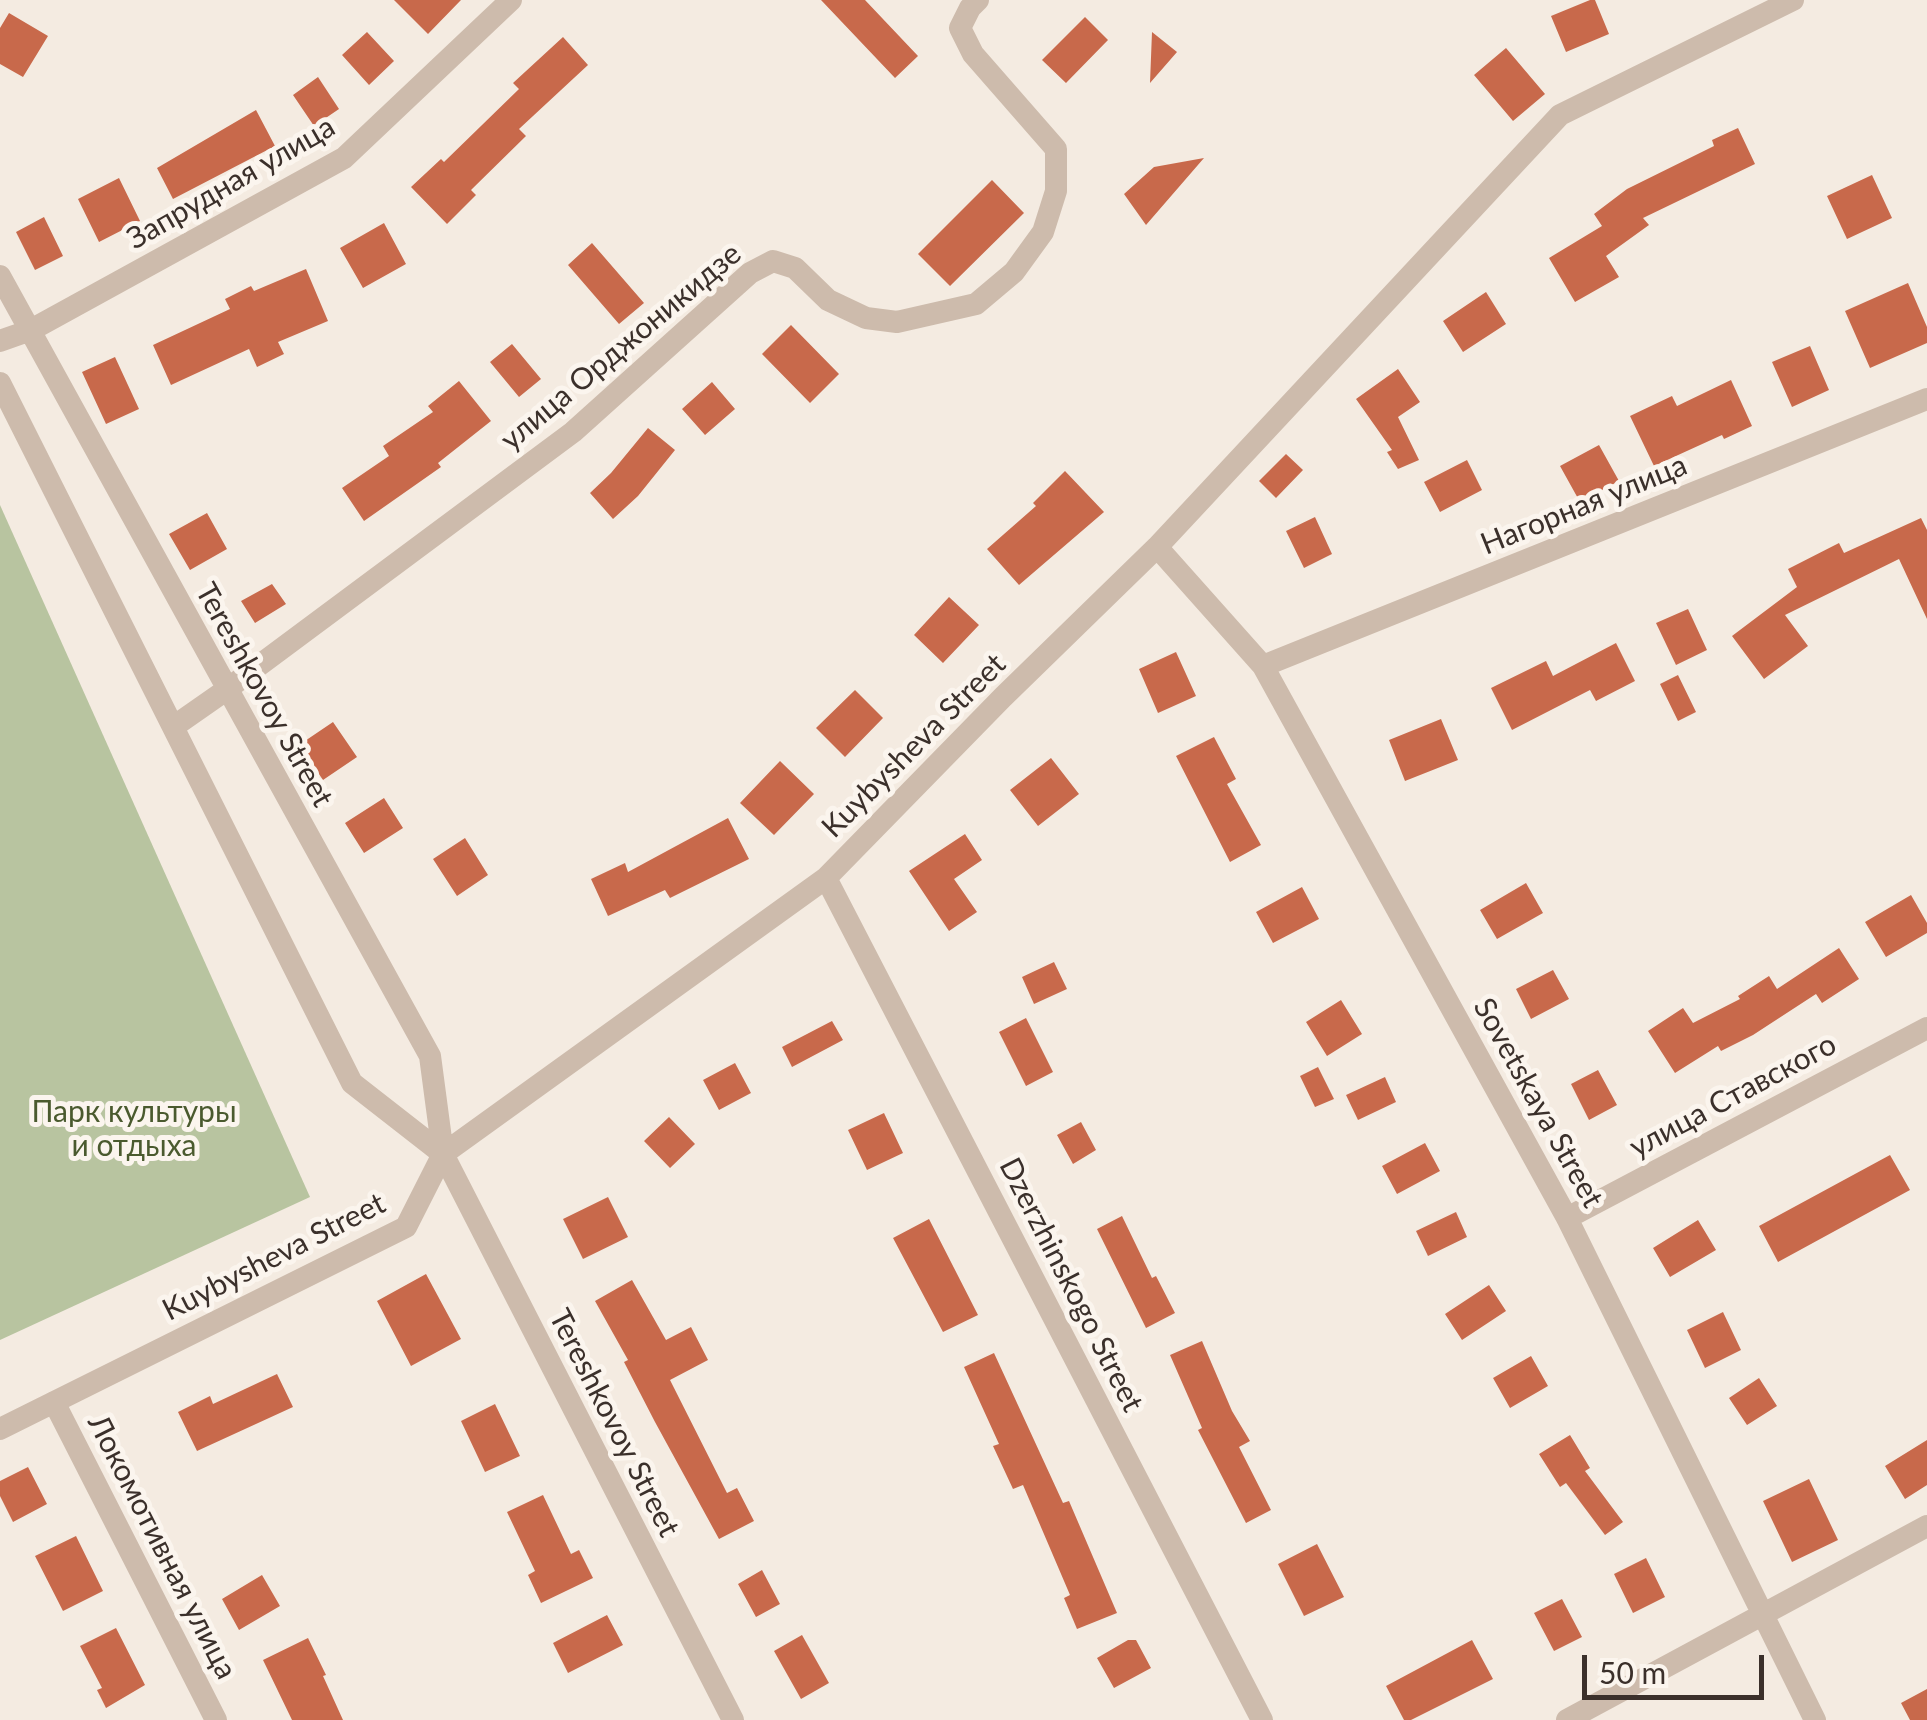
<!DOCTYPE html>
<html>
<head>
<meta charset="utf-8">
<style>
	body { margin:0 }
	#map { position:relative; width:1927px; height:1720px; overflow:hidden; background:#f4ebe1; font-family:Lato,sans-serif }
	canvas { display:block }
	.scale { position:absolute; left:1582px; top:1655px; width:182px; height:45px; box-sizing:border-box; border:5px solid #3b302b; border-top:0; padding-left:12px; font-size:30px; line-height:35px; white-space:nowrap; color:#3b302b; -webkit-text-stroke:8px #fbf5ee; paint-order:stroke }
</style>
</head>
<body>
<div id="map">
<canvas width="1927" height="1720"></canvas>
<div class="scale">50 m</div>
</div>
<script>
const g = document.querySelector('canvas').getContext('2d');
g.lineJoin = 'round';
function fill(path, color) { g.fillStyle = color; g.fill(path, 'evenodd'); }
const shape = rows => new Path2D(rows.map(r => 'M' + r).join(''));
function strokePath(path, color, width, dash) { g.strokeStyle = color; g.lineWidth = width; g.lineCap = dash ? 'butt' : 'round'; g.setLineDash(dash || []); g.stroke(path); }
function drawText(font, color, halo, rows, align = 'center') {
  g.font = font + ' Lato,sans-serif'; g.lineWidth = 10; g.setLineDash([]); g.textBaseline = 'middle'; g.strokeStyle = halo; g.fillStyle = color; for (const [text, x, y, turn = 0] of rows) {
    g.save(); g.translate(x, y); g.rotate((+turn || 0) * Math.PI / 180); g.textAlign = isNaN(turn) ? turn : align; if (halo) g.strokeText(text, 0, 0); g.fillText(text, 0, 0); g.restore();
  }
}
fill(shape([
	[0,505,310,1197,0,1340]
]), '#b8c4a0');
fill(shape([
	[394,0,461,0,428,34],
	[821,0,865,0,918,56,895,78],
	[1590,0,1595,0,1609,34,1566,52,1551,16],
	[9,13,48,36,23,77,0,64,0,28],
	[1085,17,1108,40,1066,83,1042,60],
	[367,32,394,61,369,85,342,55],
	[1152,32,1177,52,1150,83],
	[563,37,588,65,519,129,526,136,471,190,476,195,447,224,411,187,441,159,444,162,519,89,513,83],
	[1506,48,1545,94,1513,121,1474,75],
	[318,77,339,109,314,126,293,95],
	[256,110,275,146,173,199,157,168],
	[1738,128,1755,164,1643,218,1649,225,1606,256,1619,277,1575,302,1549,258,1602,226,1594,214,1627,189,1714,146,1712,140],
	[1204,158,1146,225,1124,194,1154,167],
	[1872,175,1892,218,1847,239,1827,196],
	[119,178,140,221,99,242,78,199],
	[992,180,1024,213,950,286,918,254],
	[44,217,63,256,35,270,16,232],
	[384,223,406,264,363,288,340,248],
	[592,243,644,303,619,324,568,265],
	[306,269,328,321,278,342,284,354,257,367,249,349,171,385,153,345,230,309,225,299,251,286,254,291],
	[1908,283,1927,327,1927,343,1870,368,1845,311],
	[1486,292,1506,324,1463,352,1443,321],
	[791,325,839,374,810,403,762,354],
	[512,344,541,379,519,397,490,362],
	[1810,346,1829,390,1792,407,1772,362],
	[115,357,139,409,106,424,82,372],
	[1398,369,1420,402,1398,417,1419,460,1398,469,1387,452,1392,450,1356,399],
	[1731,380,1752,426,1724,439,1722,435,1654,466,1630,416,1672,396,1677,406],
	[459,381,491,421,438,463,441,467,364,521,342,488,389,456,383,446,433,412,428,406],
	[712,382,735,409,705,435,682,409],
	[648,428,675,450,638,496,613,519,590,493,611,473],
	[1599,445,1619,481,1580,502,1560,466],
	[1286,454,1303,470,1276,498,1259,481],
	[1467,460,1482,490,1440,512,1424,482],
	[1065,471,1104,512,1019,585,987,549,1036,506,1033,503],
	[207,513,227,549,190,570,169,534],
	[1315,517,1332,554,1304,568,1286,531],
	[1921,518,1927,530,1927,619,1899,559,1785,615,1808,646,1764,679,1732,636,1797,587,1788,569,1839,543,1844,553],
	[272,584,286,604,255,623,241,601],
	[949,597,979,625,943,663,914,635],
	[1688,609,1707,650,1676,665,1656,623],
	[1616,643,1635,681,1596,701,1590,690,1512,730,1491,688,1546,661,1553,676],
	[1176,652,1196,696,1158,713,1139,669],
	[1678,675,1696,712,1678,721,1660,684],
	[855,690,883,718,845,757,816,728],
	[1441,719,1458,760,1405,781,1389,740],
	[333,722,357,757,323,780,299,745],
	[1214,737,1236,779,1227,784,1261,845,1230,862,1176,756],
	[1051,758,1079,794,1038,826,1010,790],
	[780,761,814,794,774,835,740,803],
	[384,798,403,828,364,853,345,823],
	[728,818,749,859,670,898,665,890,608,916,591,879,625,863,628,872],
	[965,834,982,860,954,879,977,912,949,931,909,871],
	[465,838,488,875,457,896,433,859],
	[1526,883,1543,913,1497,939,1480,910],
	[1302,887,1319,919,1273,943,1256,912],
	[1911,895,1927,923,1927,933,1886,957,1865,922],
	[1839,948,1859,979,1822,1003,1816,994,1753,1035,1721,1051,1718,1046,1675,1073,1648,1031,1683,1008,1693,1023,1740,999,1738,996,1769,976,1777,989],
	[1054,962,1067,989,1034,1004,1022,977],
	[1553,970,1569,999,1531,1019,1516,989],
	[1341,1000,1362,1034,1327,1056,1306,1022],
	[1026,1018,1053,1072,1026,1086,999,1032],
	[832,1021,843,1040,792,1067,782,1047],
	[735,1063,751,1093,719,1110,703,1080],
	[1318,1067,1334,1099,1315,1107,1300,1076],
	[1598,1070,1617,1105,1589,1120,1571,1084],
	[1385,1077,1396,1102,1358,1120,1346,1095],
	[884,1113,903,1153,867,1170,848,1130],
	[669,1117,695,1144,670,1168,644,1141],
	[1081,1122,1096,1150,1073,1164,1057,1135],
	[1425,1143,1440,1171,1397,1194,1382,1166],
	[1890,1155,1910,1190,1778,1262,1759,1226],
	[608,1197,628,1237,583,1259,563,1219],
	[1456,1212,1467,1237,1428,1256,1416,1231],
	[1122,1216,1152,1278,1156,1276,1175,1313,1146,1328,1097,1229],
	[929,1219,978,1315,943,1332,893,1238],
	[1698,1220,1716,1250,1670,1277,1653,1248],
	[426,1274,461,1339,411,1366,377,1301],
	[632,1280,666,1340,691,1327,708,1360,670,1380,727,1493,737,1488,754,1521,719,1539,655,1422,624,1362,628,1360,595,1301],
	[1489,1285,1506,1311,1462,1340,1445,1314],
	[1723,1312,1741,1350,1705,1368,1687,1330],
	[1202,1341,1232,1411,1250,1441,1239,1447,1271,1510,1246,1523,1198,1430,1202,1428,1170,1355],
	[994,1353,1063,1503,1069,1501,1117,1613,1077,1629,1064,1598,1070,1595,1023,1485,1013,1489,993,1446,999,1444,964,1367],
	[1531,1356,1548,1386,1510,1408,1493,1378],
	[277,1374,293,1407,197,1451,178,1412,210,1396,213,1404],
	[1759,1378,1777,1406,1747,1425,1729,1398],
	[495,1404,520,1456,485,1472,461,1421],
	[1570,1435,1590,1468,1585,1471,1623,1522,1605,1535,1566,1483,1560,1487,1539,1454],
	[1927,1440,1927,1485,1905,1499,1885,1466],
	[28,1467,47,1504,13,1522,0,1496,0,1481],
	[1809,1479,1838,1540,1792,1562,1763,1501],
	[543,1495,571,1554,579,1550,593,1578,541,1603,528,1575,535,1571,507,1512],
	[76,1536,103,1591,63,1611,35,1556],
	[1317,1544,1344,1597,1304,1616,1278,1564],
	[1646,1558,1665,1597,1633,1613,1614,1574],
	[762,1570,780,1604,756,1617,738,1584],
	[262,1575,280,1606,239,1630,222,1599],
	[1562,1599,1582,1637,1554,1651,1534,1613],
	[607,1615,623,1645,568,1673,553,1643],
	[116,1628,145,1685,106,1708,97,1690,102,1688,80,1646],
	[802,1635,829,1683,801,1699,774,1651],
	[308,1638,326,1675,323,1676,343,1720,292,1720,263,1660],
	[1128,1640,1136,1640,1151,1668,1114,1688,1097,1658],
	[1472,1640,1493,1679,1411,1720,1404,1720,1386,1686],
	[1927,1689,1927,1720,1910,1720,1901,1703]
]), '#c8694b');
strokePath(shape([
	[0,276,430,1056,443,1154,733,1720],
	[0,341,31,330,344,158,511,0],
	[0,383,352,1083,443,1154],
	[1157,547,1263,666,1567,1218,1815,1720],
	[1263,666,1927,399],
	[173,727,226,690,573,432,750,273,773,261,795,268,828,300,866,318,897,322,976,304,1014,272,1043,232,1056,191,1056,149,973,54,960,28,970,8,978,0],
	[826,878,1262,1720],
	[1567,1218,1927,1028],
	[54,1402,216,1720],
	[0,1429,406,1227,443,1154,826,878,1003,697,1157,547,1560,115,1793,0],
	[1567,1720,1927,1526]
]), '#cdbbac', 22);
drawText('30px', '#3b302b', '#fbf5ee', [
	["Запрудная улица",231,183,-30],
	["улица Орджоникидзе",621,347,-40],
	["Нагорная улица",1584,505,-22],
	["Tereshkovoy Street",264,695,61],
	["Kuybysheva Street",914,746,-45],
	["улица Ставского",1733,1096,-28],
	["Sovetskaya Street",1538,1103,61],
	["Kuybysheva Street",274,1257,-27],
	["Dzerzhinskogo Street",1071,1285,63],
	["Tereshkovoy Street",614,1423,63],
	["Локомотивная улица",162,1547,63]
]);
drawText('30px', '#4a5a2e', '#fbf5ee', [
	["Парк культуры",134,1112],
	["и отдыха",134,1146]
]);
</script>
</body>
</html>
